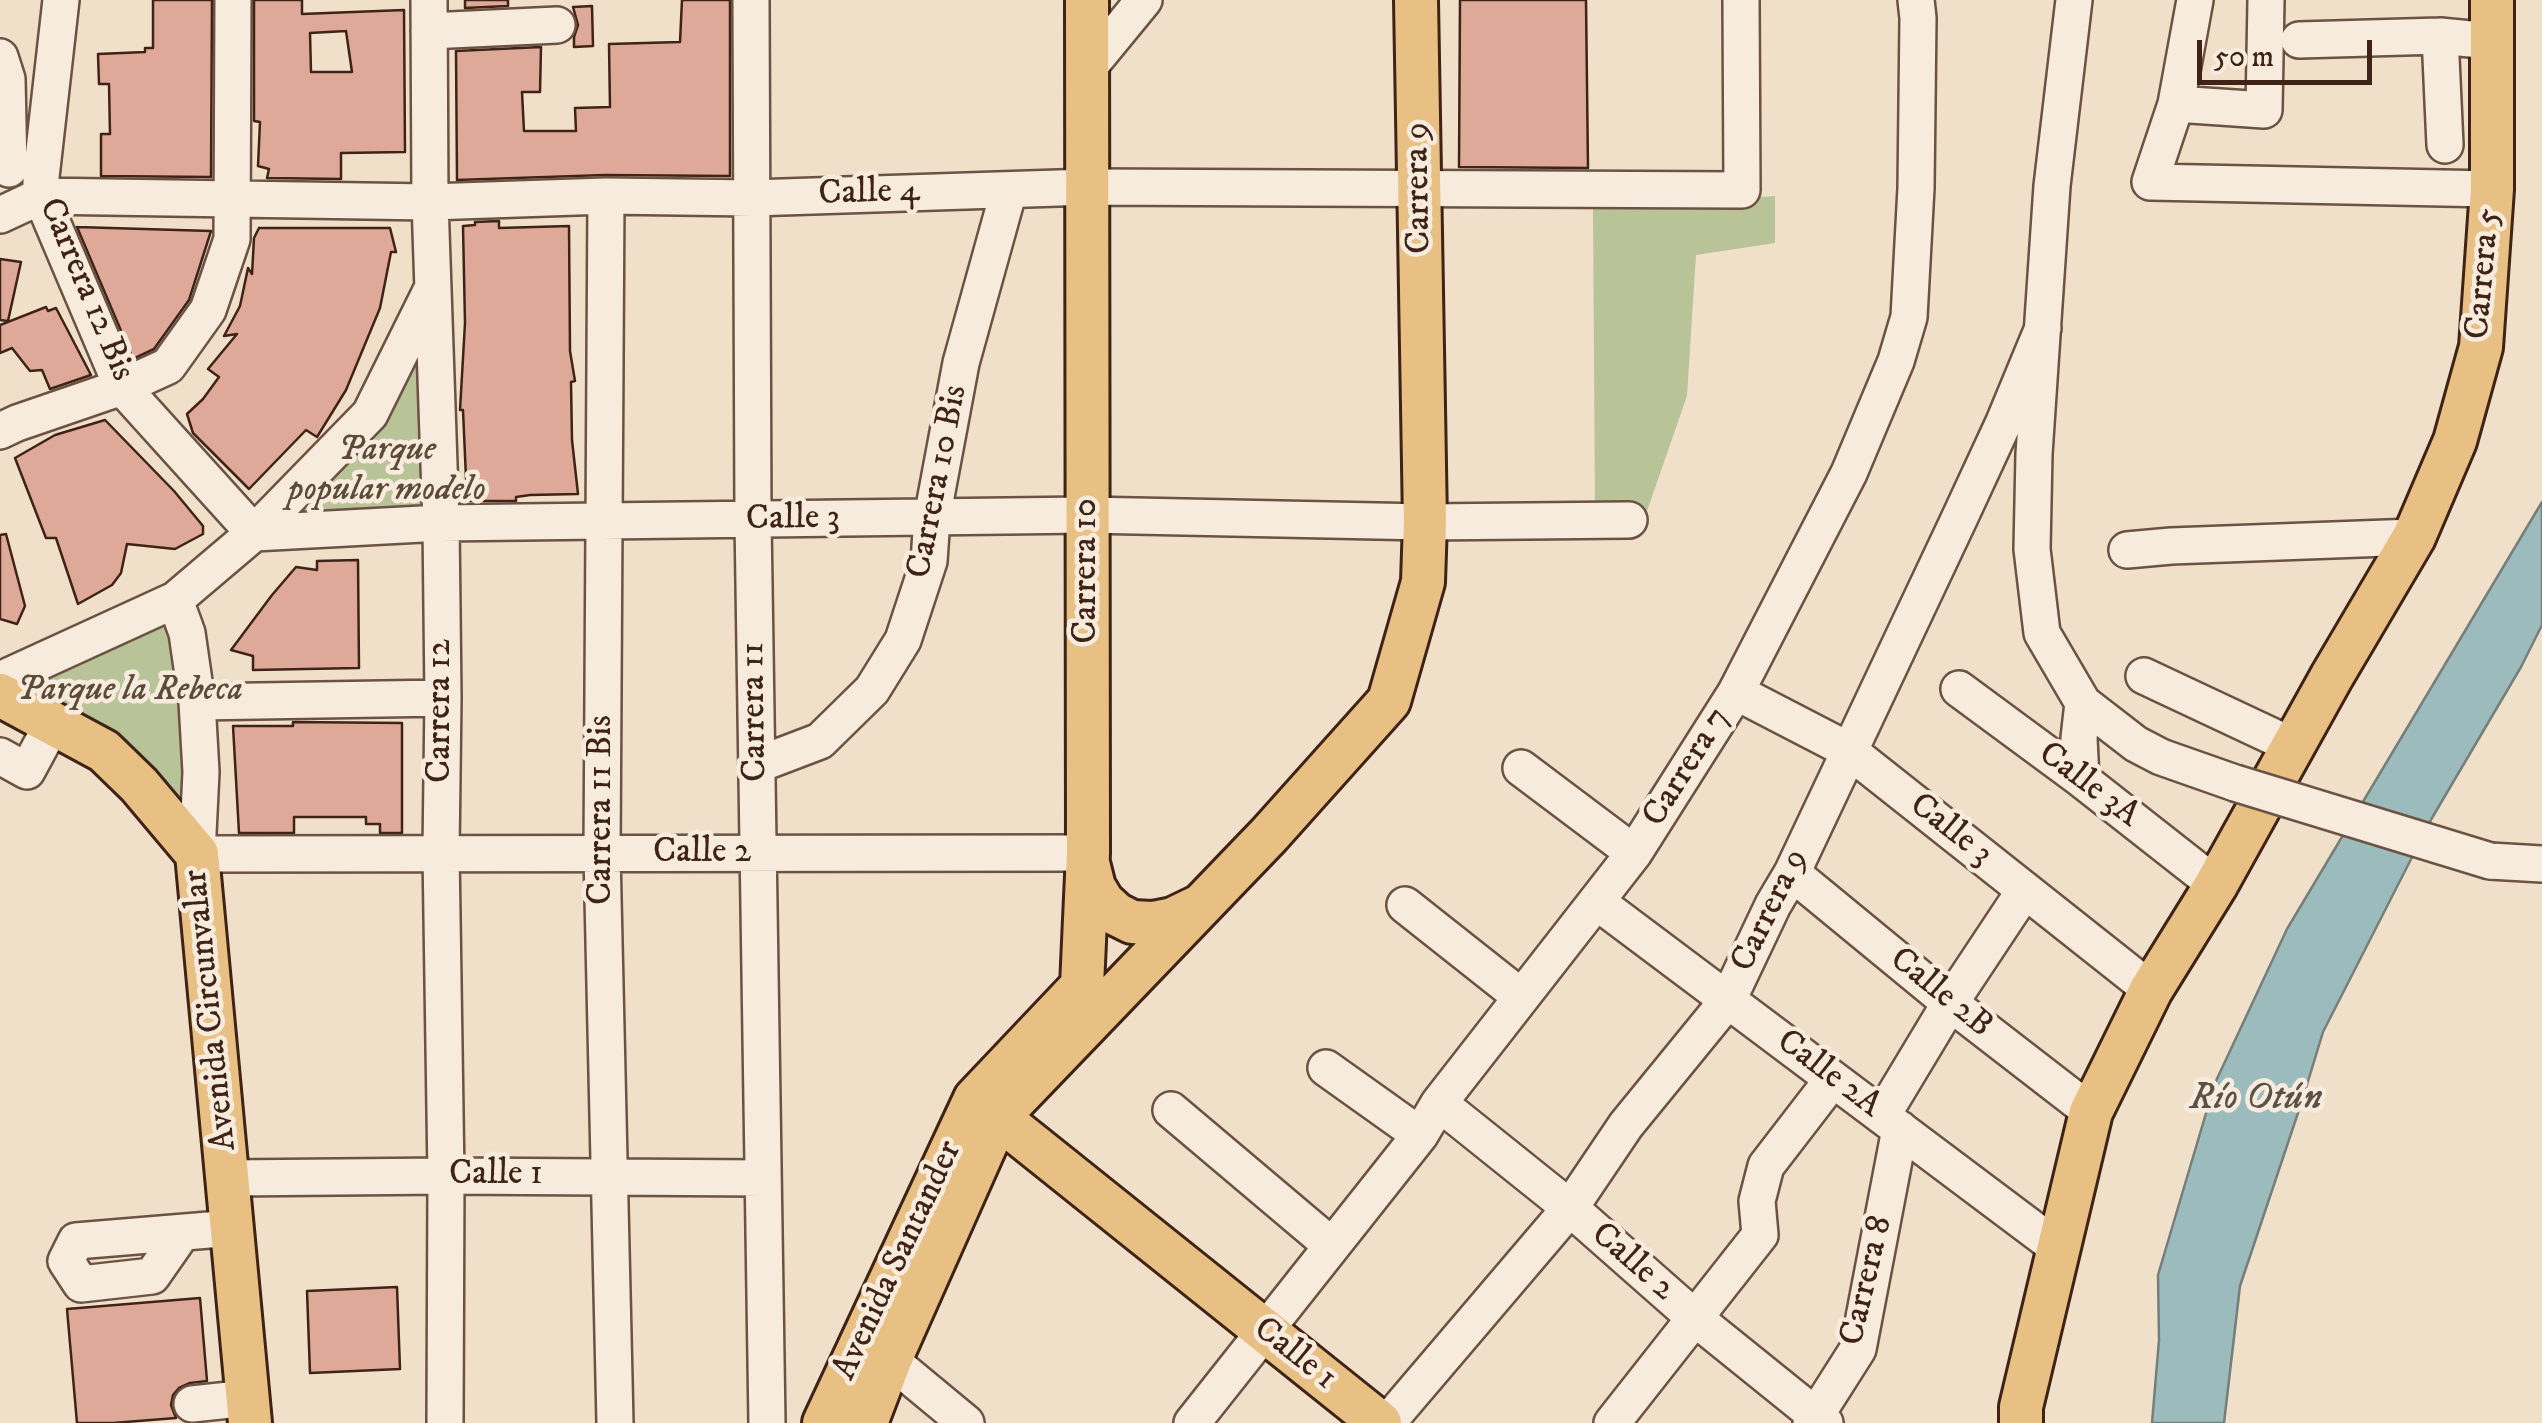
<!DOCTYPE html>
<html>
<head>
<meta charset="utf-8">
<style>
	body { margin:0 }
	#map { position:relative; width:2542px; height:1423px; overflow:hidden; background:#f1e0c9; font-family:"IM FELL DW Pica",serif }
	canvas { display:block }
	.scale { position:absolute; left:2197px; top:40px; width:175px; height:45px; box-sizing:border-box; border:5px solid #3e2316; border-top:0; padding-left:12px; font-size:30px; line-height:35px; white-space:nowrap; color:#3e2316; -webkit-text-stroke:8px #f6ebdc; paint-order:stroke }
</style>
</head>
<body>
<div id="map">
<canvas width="2542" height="1423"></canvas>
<div class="scale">50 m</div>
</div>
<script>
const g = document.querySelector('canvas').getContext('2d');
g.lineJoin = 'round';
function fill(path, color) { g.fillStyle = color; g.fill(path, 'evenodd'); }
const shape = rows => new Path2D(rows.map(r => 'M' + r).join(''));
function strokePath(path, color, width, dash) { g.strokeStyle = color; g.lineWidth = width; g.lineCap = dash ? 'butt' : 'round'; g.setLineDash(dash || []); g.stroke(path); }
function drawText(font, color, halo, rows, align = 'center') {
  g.font = font + ' "IM FELL DW Pica",serif'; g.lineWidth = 9; g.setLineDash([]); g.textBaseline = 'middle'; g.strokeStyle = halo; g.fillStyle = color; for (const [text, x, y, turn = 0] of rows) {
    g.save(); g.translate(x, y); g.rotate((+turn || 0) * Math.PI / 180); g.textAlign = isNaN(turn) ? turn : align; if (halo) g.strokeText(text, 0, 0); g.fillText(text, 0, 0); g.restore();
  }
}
fill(shape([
	[1775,196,1775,243,1696,255,1687,396,1640,531,1595,514,1593,208],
	[433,286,441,523,254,533,370,414],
	[175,600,191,846,0,695]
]), '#b8c398');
const water = shape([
	[2542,502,2542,625,2521,667,2432,818,2323,1032,2302,1101,2240,1286,2224,1423,2152,1423,2159,1340,2158,1275,2215,1083,2287,929,2542,502]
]);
fill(water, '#9cbbbc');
strokePath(water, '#767e7a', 2.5);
const building = shape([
	[153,0,212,0,211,177,101,176,101,134,110,134,109,84,99,84,98,54,145,52,145,48,153,48,153,0],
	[254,0,302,0,302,14,404,10,405,152,341,153,341,179,267,178,269,169,258,166,260,122,254,121,254,0],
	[346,31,352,72,311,72,310,33,346,31],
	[465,0,508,0,508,6,465,8,465,0],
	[682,0,730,0,730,176,605,175,457,180,456,51,541,47,540,92,522,92,524,131,576,131,575,108,610,107,609,44,680,42,682,0],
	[1460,0,1586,0,1588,168,1459,167,1460,0],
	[592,6,593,46,574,47,574,37,578,25,573,7,592,6],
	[499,221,499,228,569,226,570,351,575,381,571,382,572,440,578,494,530,495,516,497,516,501,467,501,463,410,460,410,465,323,463,226,475,225,475,222,499,221],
	[77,227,211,231,189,300,154,349,133,359,77,227],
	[259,228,390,228,396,252,391,252,380,308,346,390,317,437,306,430,249,489,193,433,187,414,203,399,219,377,208,369,237,334,224,336,240,306,248,268,252,274,254,238,259,228],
	[0,259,21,262,8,321,0,320,0,259],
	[46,307,48,311,56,308,91,375,50,389,42,370,30,371,12,348,0,353,0,325,46,307],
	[105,420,174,491,203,526,203,534,175,549,127,544,121,573,112,585,78,604,56,538,46,538,15,458,55,435,105,420],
	[6,534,25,606,17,624,0,619,0,535,6,534],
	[358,560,359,668,253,670,253,656,231,650,272,595,296,567,317,570,317,561,358,560],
	[293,722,402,723,402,833,380,833,380,824,366,824,366,817,294,817,294,833,239,833,233,726,293,726,293,722],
	[397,1287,400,1369,310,1373,307,1291,397,1287],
	[200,1298,207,1381,190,1383,179,1388,173,1395,171,1405,176,1418,113,1423,77,1423,67,1309,200,1298]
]);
fill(building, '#dfa99a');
strokePath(building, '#3e2316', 2.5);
const minor = shape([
	[61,0,41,177,41,196,122,387,254,533],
	[429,0,430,202,441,523,443,698,441,852,446,1176,445,1423],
	[751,0,753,520,767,1423],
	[2074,0,2052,186,2034,454,2032,549,2042,633,2083,703,2136,744,2161,757,2235,783],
	[2195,0,2176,104,2150,182,2492,189],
	[429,31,557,25],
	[2440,36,2445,145],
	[2299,40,2440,36,2491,41],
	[0,57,7,79,9,169],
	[1089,67,1144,0],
	[2176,104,2264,110,2266,0],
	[606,196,602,854,615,1423],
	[0,215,41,196,430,202,606,196,752,198,1089,187,1742,190,1741,0],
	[0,431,17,423,122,387,168,366,208,310,232,239,233,0],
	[254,533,441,523,1087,515,1425,522,1629,520],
	[2127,550,2171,546,2414,537],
	[175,600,187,633,197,702,201,772,197,854,1088,853],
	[2144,676,2293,746],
	[0,680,175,600,254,533,370,414,431,291],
	[1959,689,2081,779,2216,885],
	[1736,692,1848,750,2151,990],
	[197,702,443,698],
	[0,756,27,771,53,723],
	[757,765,820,741,872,690,903,640,929,561,932,518,961,363,1009,190],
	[1521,768,1634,853],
	[2081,779,2079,738,2083,703],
	[2490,861,2542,864],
	[1792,873,1950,1003,2091,1112],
	[1597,902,2058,1248],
	[1405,905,1520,996],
	[1326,1068,1420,1135],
	[1439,1103,1570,1208,1696,1319,1825,1423],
	[1171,1110,1332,1246],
	[1882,1116,1950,1003,2025,890],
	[229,1178,446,1176,763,1178],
	[182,1233,152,1276,81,1284,66,1261,76,1241,233,1228],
	[890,1360,966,1423],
	[192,1404,248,1398],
	[1192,1423,1420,1135,1439,1103,1634,853,1736,692,1849,473,1896,361,1909,317,1916,188,1918,18,1916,0],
	[1387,1423,1570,1208,1626,1125,1728,1000,1773,905,1792,873,1960,517,2004,422,2043,328],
	[1612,1423,1760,1235,1757,1201,1766,1166,1833,1079],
	[1811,1423,1858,1349,1900,1129]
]);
const major = shape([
	[0,695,104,751,139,785,197,854,250,1423],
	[1088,863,1094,887,1103,902,1116,914,1132,922,1153,923,1173,919,1200,906],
	[979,1102,1380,1423],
	[824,1423,975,1099,1082,986,1088,853,1087,0],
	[866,1423,890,1360,998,1117,1269,835,1389,701,1423,582,1425,522,1416,0],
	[2021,1423,2021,1407,2091,1112,2151,990,2216,885,2332,676,2414,537,2455,441,2481,347,2492,189,2492,0]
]);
strokePath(minor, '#6b5243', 40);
strokePath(major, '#3e2316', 48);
strokePath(minor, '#f6ebdc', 35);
strokePath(major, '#e8c084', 42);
const minorBridge = shape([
	[2235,783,2490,861]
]);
strokePath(minorBridge, '#6b5243', 40, []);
strokePath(minorBridge, '#f6ebdc', 35);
drawText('35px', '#3e2316', '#f6ebdc', [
	["Carrera 9",1420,188,-91],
	["Calle 4",869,194,-2],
	["Carrera 5",2485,274,-85],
	["Carrera 12 Bis",85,290,67],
	["Carrera 10 Bis",939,482,-79],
	["Calle 3",793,520,-1],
	["Carrera 10",1088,571,-90],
	["Carrera 12",442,711,-90],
	["Carrera 11",756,712,-91],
	["Carrera 7",1688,768,-58],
	["Calle 3A",2088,786,37],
	["Carrera 11 Bis",603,810,-90],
	["Calle 3",1950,831,38],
	["Calle 2",702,854],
	["Carrera 9",1771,911,-64],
	["Calle 2B",1940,994,39],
	["Avenida Circunvalar",212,1010,-96],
	["Calle 2A",1828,1075,37],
	["Calle 1",496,1176],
	["Avenida Santander",899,1261,-65],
	["Calle 2",1632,1263,41],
	["Carrera 8",1868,1281,-77],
	["Calle 1",1294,1355,38]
]);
drawText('italic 35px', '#5c4b36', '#f6ebdc', [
	["Parque",387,452],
	["popular modelo",387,492],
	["Parque la Rebeca",130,692]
]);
drawText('italic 38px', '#5a5148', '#f6ebdc', [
	["Río Otún",2256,1100]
]);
</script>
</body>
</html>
